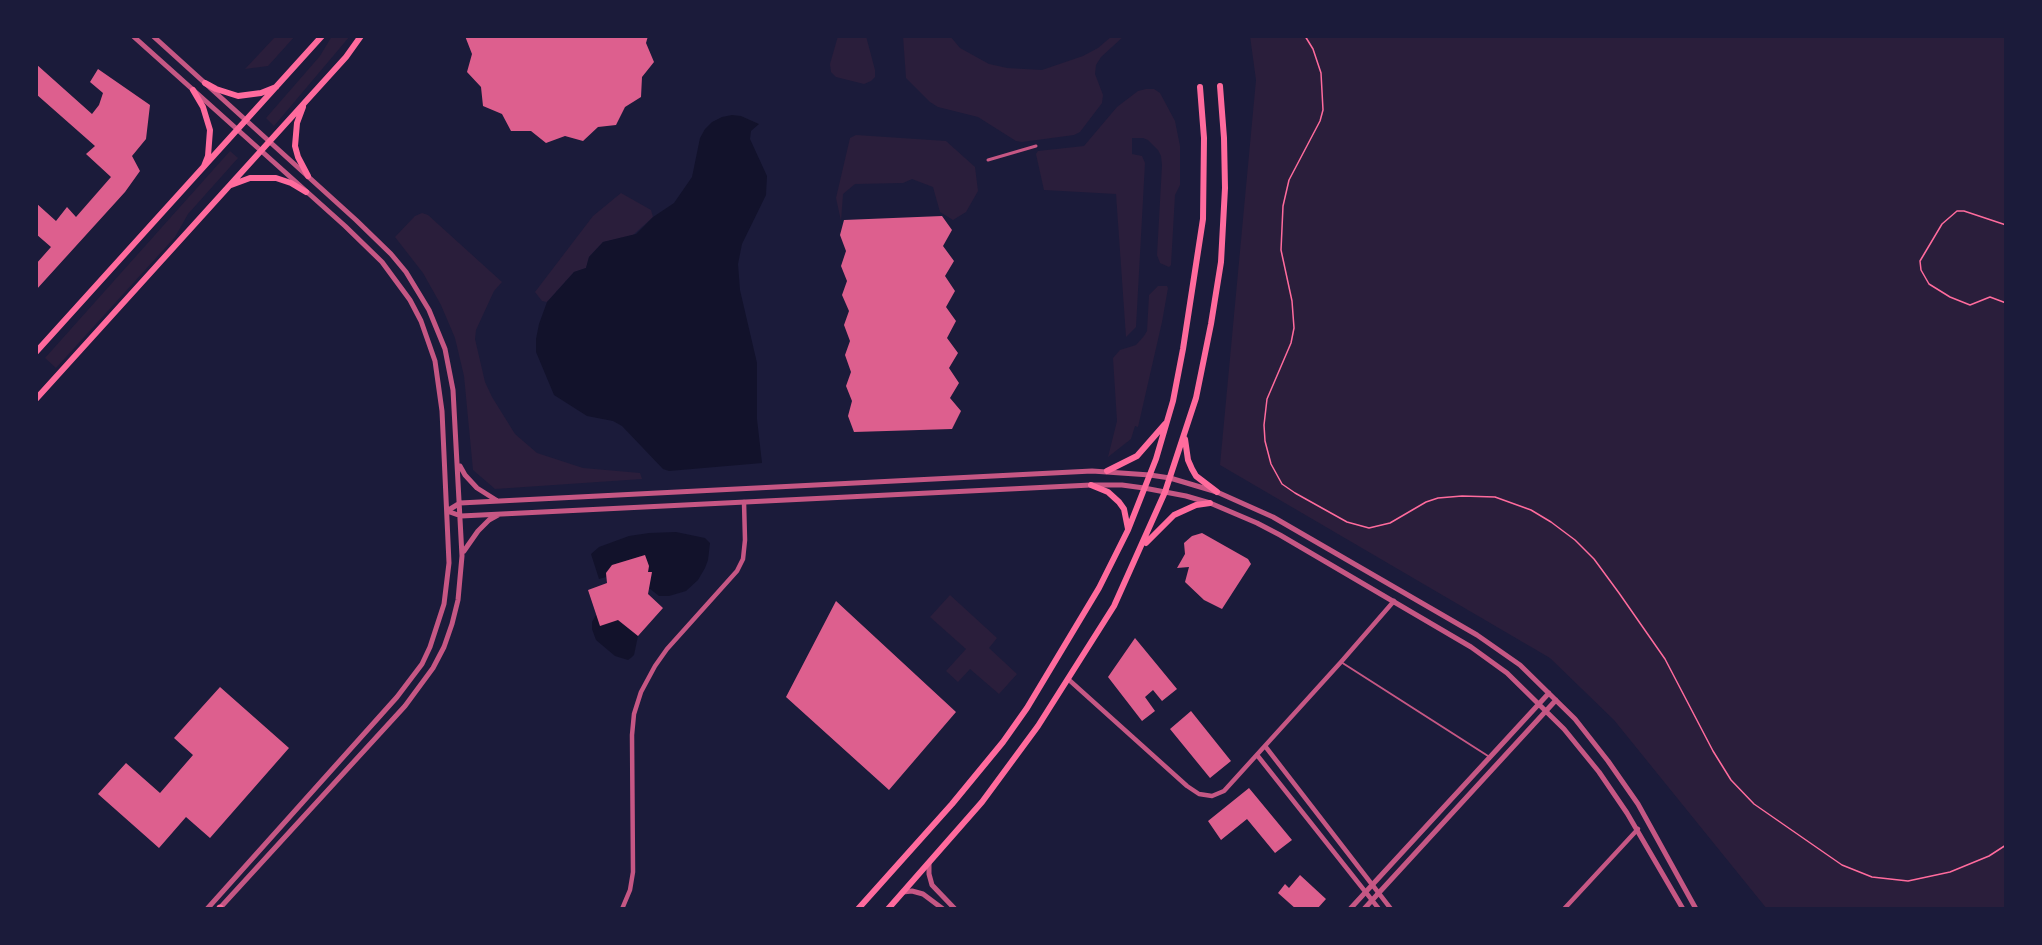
<!DOCTYPE html>
<html>
<head>
<meta charset="utf-8">
<style>
	body { margin:0 }
	#map { position:relative; width:2042px; height:945px; overflow:hidden; background:#1b1b3a; font-family:"Source Sans 3",sans-serif }
	canvas { display:block }
	.frame { position:absolute; inset:0; border:38px solid #1b1b3a; pointer-events:none }
</style>
</head>
<body>
<div id="map">
<canvas width="2042" height="945"></canvas>
<div class="frame"></div>
</div>
<script>
const g = document.querySelector('canvas').getContext('2d');
g.lineJoin = 'round';
function fill(path, color) { g.fillStyle = color; g.fill(path, 'evenodd'); }
const shape = rows => new Path2D(rows.map(r => 'M' + r).join(''));
function strokePath(path, color, width, dash) { g.strokeStyle = color; g.lineWidth = width; g.lineCap = dash ? 'butt' : 'round'; g.setLineDash(dash || []); g.stroke(path); }
fill(shape([
	[276,36,295,36,268,66,245,69],
	[332,36,350,36,274,126,266,118,320,56],
	[838,36,866,36,875,70,875,77,871,81,864,84,836,77,831,72,830,64],
	[903,36,950,36,960,48,989,64,1007,68,1042,70,1083,56,1098,48,1112,36,1124,36,1101,57,1096,65,1095,74,1103,95,1102,103,1080,132,1074,135,1022,142,1016,141,978,117,938,107,930,102,906,78],
	[1250,36,2006,36,2006,909,1767,909,1614,720,1550,658,1220,465,1256,80],
	[1146,89,1154,89,1160,93,1175,121,1180,146,1180,185,1175,195,1171,265,1169,267,1160,263,1157,255,1162,165,1161,156,1158,150,1148,140,1143,138,1132,138,1132,154,1142,156,1145,163,1136,327,1126,337,1116,194,1044,190,1036,154,1038,151,1084,146,1117,107,1138,91],
	[856,135,946,141,975,167,978,191,966,212,953,220,940,212,933,187,912,179,903,183,855,184,843,194,841,221,836,198,850,138],
	[230,151,238,158,188,214,175,237,56,368,45,358],
	[621,193,651,210,653,217,633,235,603,242,589,257,586,268,574,272,547,302,542,301,535,292,593,216],
	[422,213,428,215,502,282,494,291,476,330,475,339,485,382,492,397,515,434,537,453,583,468,640,473,642,479,495,489,473,470,464,376,455,338,441,305,423,273,395,237,415,216],
	[1158,286,1167,286,1168,288,1162,322,1138,427,1135,426,1131,439,1108,457,1117,421,1113,358,1120,350,1136,345,1144,336,1147,331,1149,295],
	[950,595,997,638,989,648,1017,674,999,694,970,669,958,682,946,671,966,649,930,617]
]), '#2a1e3b');
fill(shape([
	[732,115,741,116,759,124,751,131,750,139,767,176,766,195,742,244,738,264,740,290,757,363,757,419,762,463,669,471,663,469,622,426,613,421,587,416,554,395,536,352,536,339,539,324,547,302,574,272,586,268,589,257,603,242,636,234,653,217,674,203,692,177,700,138,705,129,712,122,722,117],
	[676,532,705,538,710,543,708,560,705,568,698,580,686,591,669,596,659,596,649,588,652,573,648,572,649,566,645,555,612,565,606,572,606,577,599,579,591,554,599,547,629,536,649,533],
	[596,615,618,620,638,636,634,655,632,657,628,660,615,656,596,640,592,629,592,622]
]), '#12122b');
fill(shape([
	[465,36,648,36,646,43,654,62,642,77,641,97,625,107,616,125,598,127,583,141,565,136,546,143,531,131,511,131,502,114,483,106,481,87,467,72,472,54],
	[36,64,92,114,99,105,103,93,90,82,98,69,150,105,146,139,132,156,140,171,125,192,36,290,36,264,51,247,36,234,36,203,56,221,67,207,76,217,111,177,86,154,95,146,36,94],
	[942,216,952,230,943,246,954,261,945,276,955,291,946,307,956,321,947,338,958,353,949,368,959,383,950,398,961,411,952,429,854,432,848,416,852,401,846,386,851,372,845,355,850,341,844,325,849,311,842,295,847,281,841,266,846,251,840,235,844,220],
	[1202,533,1248,559,1251,564,1222,609,1204,600,1185,582,1189,567,1177,568,1185,554,1184,543,1192,536],
	[645,555,649,566,648,572,652,572,648,594,663,608,638,636,618,620,600,626,588,590,607,583,606,573,612,565],
	[836,601,956,712,889,790,786,697],
	[1135,638,1177,689,1162,701,1153,690,1145,697,1155,711,1142,721,1108,677],
	[220,687,289,748,210,838,186,817,159,848,98,794,126,763,160,793,193,755,174,738],
	[1191,711,1231,761,1210,778,1170,729],
	[1249,788,1292,840,1275,853,1247,819,1221,840,1208,821],
	[1300,875,1326,899,1317,909,1296,909,1278,893,1285,884,1289,888]
]), '#dd5f8e');
strokePath(shape([
	[1305,36,1313,49,1321,73,1323,110,1320,121,1289,180,1283,206,1281,250,1292,301,1294,328,1291,343,1267,399,1264,425,1265,441,1271,464,1282,484,1295,493,1347,522,1369,528,1390,523,1426,502,1438,498,1462,496,1495,497,1531,510,1551,522,1575,540,1594,559,1619,593,1665,659,1713,751,1731,780,1754,804,1842,865,1872,877,1908,881,1950,872,1989,856,2006,845],
	[2006,225,1964,211,1957,211,1942,224,1920,261,1921,270,1929,284,1950,297,1970,305,1990,297,2006,303]
]), '#ff6b9d', 1.5);
strokePath(shape([
	[1341,662,1488,756]
]), '#c65784', 2);
strokePath(shape([
	[988,160,1036,146]
]), '#c65784', 3);
strokePath(shape([
	[1068,679,1187,786,1199,794,1212,796,1224,791,1341,662,1394,601],
	[1265,746,1391,909],
	[1257,755,1379,909],
	[622,909,630,890,633,872,632,735,634,714,641,692,655,666,667,649,737,571,743,559,745,540,744,502],
	[1564,909,1638,829]
]), '#c65784', 4.5);
strokePath(shape([
	[133,36,345,226,382,262,410,300,421,321,435,361,442,411,449,563,444,604,430,647,422,664,397,697,207,909],
	[153,36,356,220,391,254,406,272,429,310,445,349,453,390,462,556,458,600,452,624,444,647,433,668,405,706,219,909],
	[460,466,465,475,477,488,496,500],
	[447,511,460,503,1092,471,1150,475,1170,478,1217,492,1273,517,1477,635,1520,665,1575,719,1608,761,1638,804,1696,909],
	[447,511,461,516,1091,485,1122,485,1144,488,1186,496,1210,503,1257,523,1280,535,1471,647,1507,673,1564,729,1599,772,1627,813,1683,909],
	[464,551,478,531,489,520,498,515],
	[929,864,929,874,932,885,955,909],
	[903,892,912,891,923,894,943,909],
	[1350,909,1549,693],
	[1364,909,1556,700]
]), '#c65784', 5);
strokePath(shape([
	[205,83,216,89,238,96,261,93,276,87],
	[193,90,203,107,210,130,208,156,204,166],
	[303,107,297,123,295,146,298,157,308,176],
	[231,185,250,178,276,178,291,183,306,192],
	[36,352,322,36],
	[36,399,346,57,361,36],
	[1185,439,1188,460,1192,469,1196,476,1217,492],
	[1107,471,1137,456,1165,424],
	[1091,485,1108,492,1119,502,1124,509,1128,529],
	[1146,543,1174,515,1196,505,1210,503],
	[858,909,952,804,1003,742,1027,708,1099,588,1128,530,1156,459,1173,401,1183,349,1203,219,1204,138,1200,87],
	[888,909,982,802,1038,726,1114,606,1165,492,1196,398,1211,324,1221,262,1225,188,1224,138,1220,86]
]), '#ff6b9d', 6);
strokePath(shape([
	[220,909,220,908]
]), '#ff6b9d', 7);
</script>
</body>
</html>
